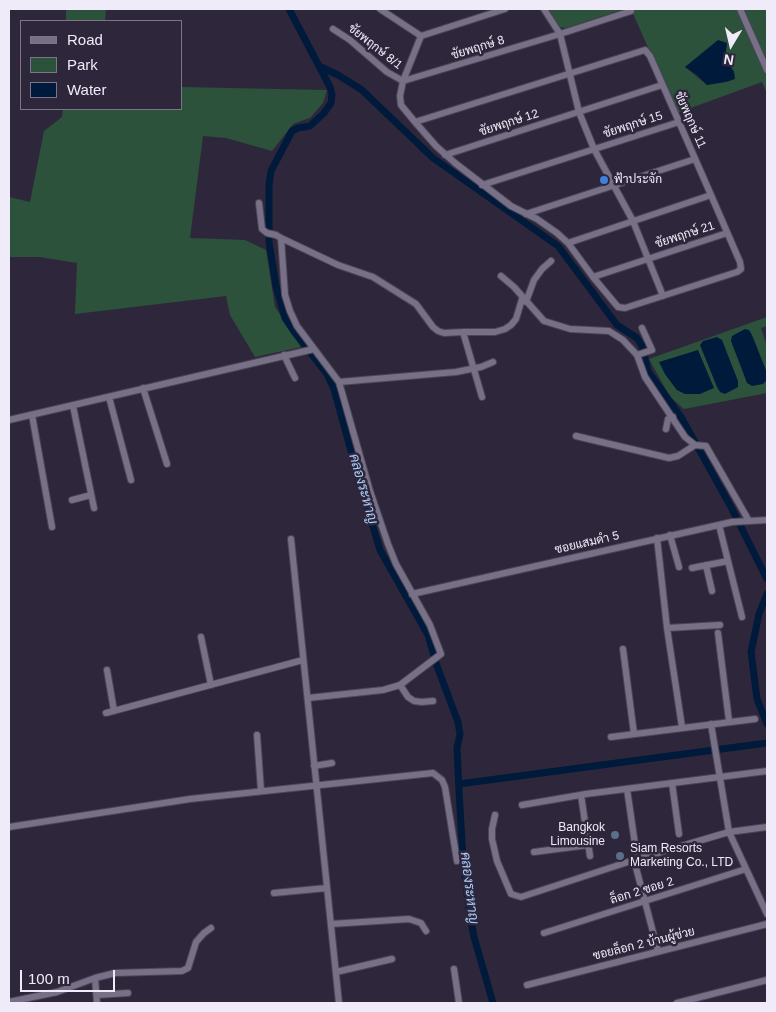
<!DOCTYPE html>
<html>
<head>
<meta charset="utf-8">
<style>
	body { margin:0 }
	#map { position:relative; width:776px; height:1012px; overflow:hidden; background:#2e273b; font-family:Arial,sans-serif }
	canvas { display:block }
	.frame { position:absolute; inset:0; border:10px solid #efebf8; pointer-events:none }
	.legend { position:absolute; left:20px; top:20px; width:162px; height:90px; box-sizing:border-box; background:#2e273b; border:1px solid #7b7587; margin:0; padding:6px 9px; list-style:none; font-size:15px; color:#efebf8 }
	.legend li { display:flex; align-items:center; gap:10px; height:25px }
	.legend b { width:25px; border:1px solid #7b7587 }
	.north { position:absolute; left:706px; top:20px; width:50px; height:50px; -webkit-text-stroke:4px #2e273b; paint-order:stroke; rotate:189deg; font-size:14px; font-weight:700; line-height:20px; text-align:center; color:#efebf8 }
	.north::after { content:''; display:block; margin:auto; width:18px; height:22px; background:#efebf8; clip-path:polygon(50% 0,100% 100%,50% 72%,0 100%) }
	.scale { position:absolute; left:20px; top:970px; width:95px; height:22px; box-sizing:border-box; border:2px solid #efebf8; border-top:0; padding-left:6px; font-size:15px; line-height:18px; white-space:nowrap; color:#efebf8; -webkit-text-stroke:4px #2e273b; paint-order:stroke }
</style>
</head>
<body>
<div id="map">
<canvas width="776" height="1012"></canvas>
<div class="frame"></div>
<ul class="legend">
<li><b style="height:6px;background:#787087"></b>Road</li>
<li><b style="height:14px;background:#2c523c"></b>Park</li>
<li><b style="height:14px;background:#001a3b"></b>Water</li>
</ul>
<div class="north">N</div>
<div class="scale">100 m</div>
</div>
<script>
const g = document.querySelector('canvas').getContext('2d');
g.lineJoin = 'round';
function fill(path, color) { g.fillStyle = color; g.fill(path, 'evenodd'); }
const shape = rows => new Path2D(rows.map(r => 'M' + r).join(''));
function strokePath(path, color, width, dash) { g.strokeStyle = color; g.lineWidth = width; g.lineCap = dash ? 'butt' : 'round'; g.setLineDash(dash || []); g.stroke(path); }
function drawText(font, color, halo, rows, align = 'center') {
  g.font = font + ' Arial,Sarabun,sans-serif'; g.lineWidth = 5; g.setLineDash([]); g.textBaseline = 'middle'; g.strokeStyle = halo; g.fillStyle = color; for (const [text, x, y, turn = 0] of rows) {
    g.save(); g.translate(x, y); g.rotate((+turn || 0) * Math.PI / 180); g.textAlign = isNaN(turn) ? turn : align; if (halo) g.strokeText(text, 0, 0); g.fillText(text, 0, 0); g.restore();
  }
}
fill(shape([
	[66,9,106,9,105,21,66,21],
	[549,9,624,9,566,28,560,27],
	[631,9,767,9,767,93,762,82,677,113],
	[700,56,725,58,734,72,707,85,685,67],
	[181,87,327,90,323,103,310,118,293,124,272,151,226,138,203,136,190,238,245,240,266,250,275,307,301,347,255,357,230,315,226,296,75,314,77,263,39,257,9,257,9,197,30,202,44,131,62,117,63,109,181,109],
	[767,317,767,326,761,328,767,347,767,373,749,330,766,382,767,380,767,393,684,409,670,397,649,359],
	[665,374,700,394,685,394,676,389]
]), '#2c523c');
fill(shape([
	[718,40,727,43,725,58,734,72,735,79,726,82,707,85,697,75,685,67],
	[745,329,749,330,752,335,767,373,767,380,763,384,752,386,747,383,731,341,732,336],
	[717,337,722,340,738,381,738,387,725,394,720,392,717,387,700,345,703,341],
	[698,350,714,388,700,394,685,394,677,390,665,374,659,362]
]), '#001a3b');
strokePath(shape([
	[289,9,330,87,332,95,331,103,324,113,310,126,298,128,292,131,271,171,269,185,269,242,276,286,285,318,293,330,327,374,334,389,361,487,380,550,428,635,437,666,458,722,460,734,457,748,459,791,463,858,469,910,474,937,493,1003],
	[319,66,338,75,362,90,433,158,558,246,617,325,637,338,642,346,648,371,681,417,731,507,767,579],
	[767,594,759,614,751,652,757,699,767,724],
	[459,784,767,743]
]), '#001a3b', 7);
const street = shape([
	[380,9,421,36],
	[544,9,560,34,579,112,594,149,633,221,663,296],
	[740,9,767,70],
	[333,29,350,40,387,72,403,81,560,34,631,11],
	[421,36,505,9],
	[415,122,645,50,650,56,711,195,740,262,741,269,737,272,625,308,618,307,593,277,568,243,557,233,537,219,511,206,455,163,436,146,415,122,401,105,400,96,403,81,421,36],
	[445,155,662,85],
	[482,185,679,122],
	[259,203,262,229,267,233,276,235,281,238,285,295,290,311,297,326,339,382,370,491,388,544,396,564,430,625,441,654,400,685,383,690,308,698],
	[526,214,695,159],
	[281,238,338,265,373,277,416,304,433,327,438,331,444,333,463,332],
	[568,243,711,195],
	[501,276,514,287,544,321,570,329,609,331,623,340,637,355,645,377,685,437,695,445],
	[593,277,727,233],
	[526,302,534,280,542,269,551,261],
	[284,355,295,378],
	[637,355,652,350,642,328],
	[339,382,456,372,481,367,493,362],
	[143,388,167,464],
	[109,397,131,480],
	[482,397,463,332,495,332,505,329,511,325,516,319,522,299],
	[73,406,94,508],
	[32,415,52,527],
	[9,420,314,349],
	[666,429,668,419,673,417],
	[576,436,669,458,678,456,695,445,706,446,749,521],
	[72,500,91,495],
	[719,525,742,617],
	[670,535,679,567],
	[657,538,667,628,682,727],
	[291,539,339,1003],
	[706,565,712,591],
	[692,568,728,561],
	[412,594,732,522,767,520],
	[667,628,720,625],
	[718,633,729,721],
	[201,637,211,685],
	[623,649,634,734],
	[107,670,114,711],
	[400,685,408,697,414,701,422,702,433,701],
	[106,713,303,660],
	[711,724,729,832,767,914],
	[257,735,261,791],
	[611,737,755,719],
	[314,766,332,763],
	[672,783,679,834],
	[627,789,636,851],
	[581,795,590,856],
	[522,805,586,794,767,771],
	[495,815,492,829,492,839,497,861,511,894,521,897,634,860,729,832,767,827],
	[9,827,190,799,433,773,442,780,445,787,457,861],
	[534,852,588,845],
	[634,860,658,951],
	[274,893,327,888],
	[331,924,409,919,421,923,426,931],
	[544,933,746,869],
	[454,969,459,1003],
	[336,972,392,959],
	[95,978,97,1003],
	[527,985,767,924],
	[97,995,128,993],
	[9,1002,57,992,95,978,115,973,182,971,188,968,196,942,204,933,211,928],
	[677,1003,767,980]
]);
strokePath(street, '#4b4555', 8);
strokePath(street, '#787087', 6);
for (const [x, y, r, color] of [
	[604,180,5,"#3f7fe0"],
	[615,835,5,"#5c6f8a"],
	[620,856,5,"#5c6f8a"]
]) { const dot = new Path2D(); dot.arc(x, y, r, 0, 2 * Math.PI); g.fillStyle = color; g.fill(dot); strokePath(dot, '#2e273b', 2); }
drawText('12px', '#efebf8', '#2e273b', [
	["ชัยพฤกษ์ 8/1",375,47,38],
	["ชัยพฤกษ์ 8",478,48,-17],
	["ชัยพฤกษ์ 11",690,120,66],
	["ชัยพฤกษ์ 12",509,123,-18],
	["ชัยพฤกษ์ 15",633,125,-18],
	["ชัยพฤกษ์ 21",685,235,-18],
	["ซอยแสมดำ 5",587,543,-13],
	["ล็อก 2 ซอย 2",642,891,-17],
	["ซอยล็อก 2 บ้านผู้ช่วย",644,944,-14]
]);
drawText('12px', '#efebf8', '#2e273b', [
	["ฟ้าประจัก",614,180],
	["Bangkok",605,828,"right"],
	["Limousine",605,842,"right"],
	["Siam Resorts",630,849],
	["Marketing Co., LTD",630,863]
], 'left');
drawText('italic 14px', '#a6cbf6', '#2e273b', [
	["คลองระหาญ",363,489,74],
	["คลองระหาญ",469,888,83]
]);
</script>
</body>
</html>
